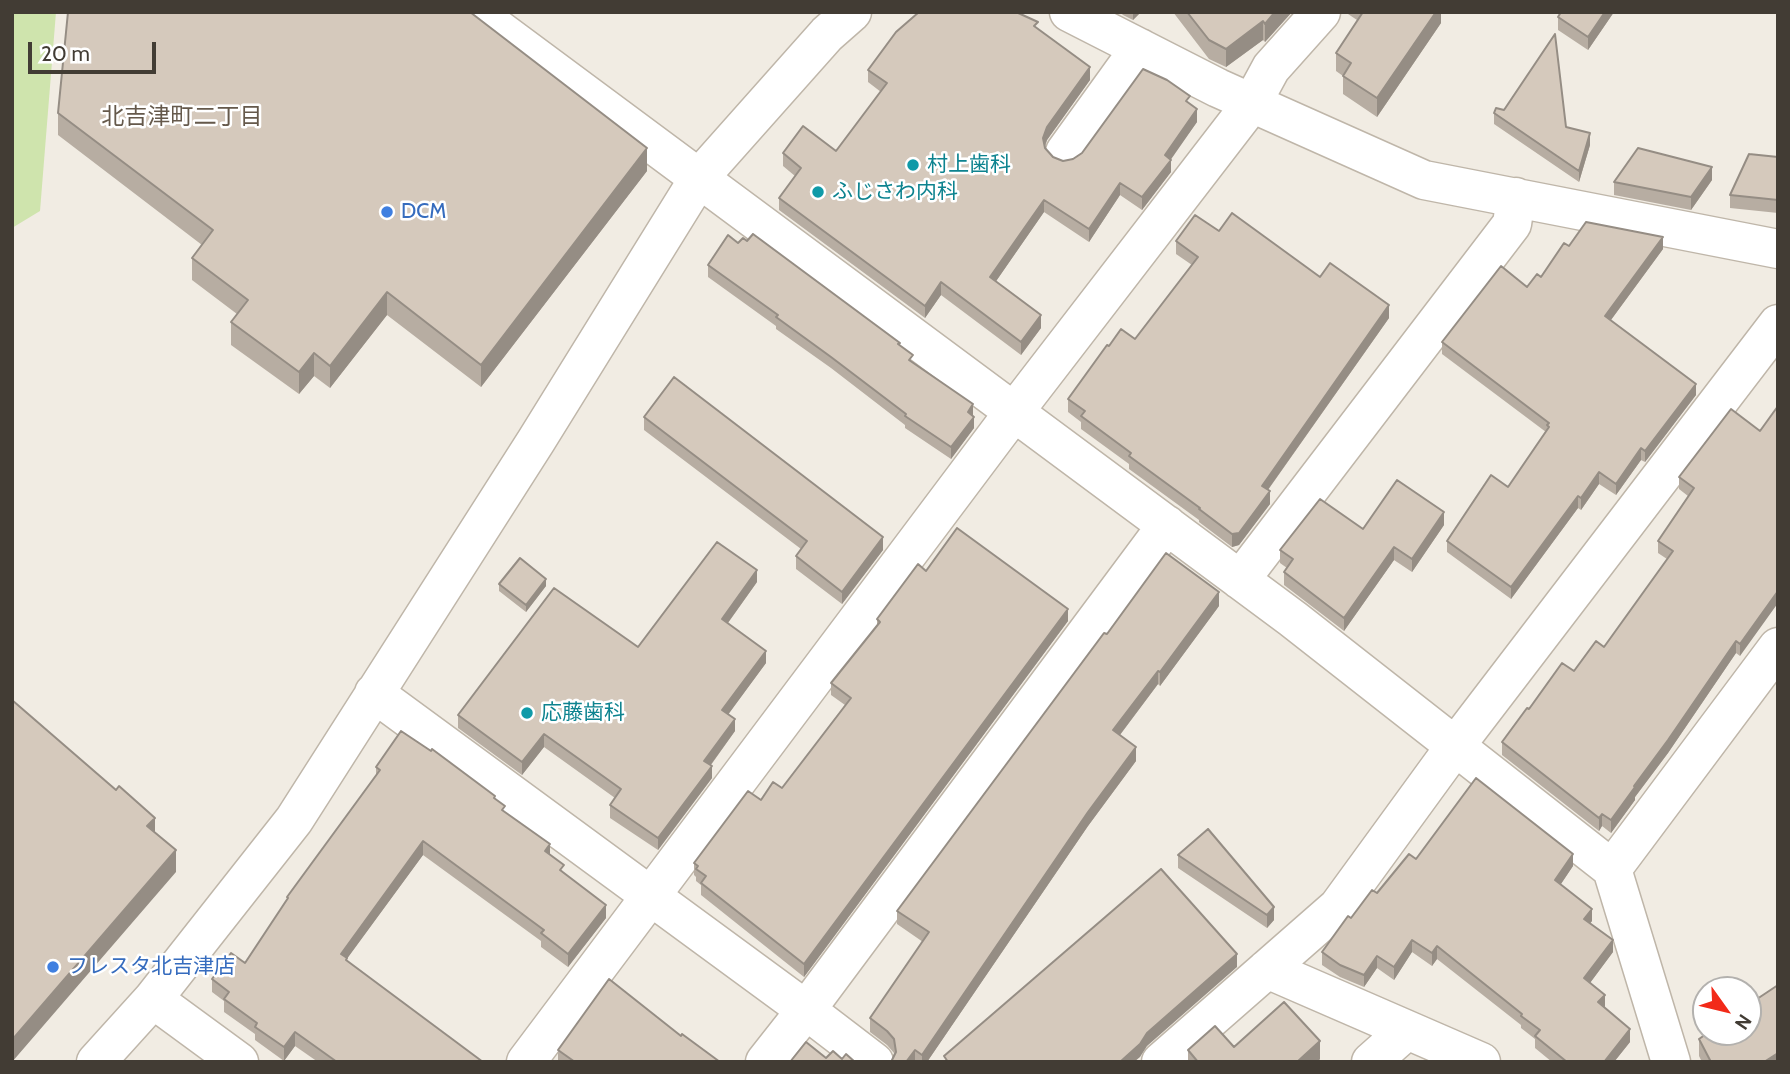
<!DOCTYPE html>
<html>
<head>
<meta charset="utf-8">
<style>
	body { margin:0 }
	#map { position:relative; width:1790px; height:1074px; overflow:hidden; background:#f1ece3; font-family:Cabin,sans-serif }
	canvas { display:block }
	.frame { position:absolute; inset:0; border:14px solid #423c34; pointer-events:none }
	.north { position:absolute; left:1692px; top:976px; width:70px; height:70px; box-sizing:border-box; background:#fff; border:2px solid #b3b1ae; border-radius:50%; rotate:124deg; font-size:19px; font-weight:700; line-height:28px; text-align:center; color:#423c34 }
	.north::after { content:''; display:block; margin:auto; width:24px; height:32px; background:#f22a19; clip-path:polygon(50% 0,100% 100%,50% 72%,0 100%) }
	.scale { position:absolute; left:28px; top:42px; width:128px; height:32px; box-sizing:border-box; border:4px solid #423c34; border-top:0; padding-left:9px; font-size:21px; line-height:24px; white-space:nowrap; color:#423c34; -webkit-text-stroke:5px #fff; paint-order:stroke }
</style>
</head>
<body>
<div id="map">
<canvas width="1790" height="1074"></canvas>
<div class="frame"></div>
<div class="north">N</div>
<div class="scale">20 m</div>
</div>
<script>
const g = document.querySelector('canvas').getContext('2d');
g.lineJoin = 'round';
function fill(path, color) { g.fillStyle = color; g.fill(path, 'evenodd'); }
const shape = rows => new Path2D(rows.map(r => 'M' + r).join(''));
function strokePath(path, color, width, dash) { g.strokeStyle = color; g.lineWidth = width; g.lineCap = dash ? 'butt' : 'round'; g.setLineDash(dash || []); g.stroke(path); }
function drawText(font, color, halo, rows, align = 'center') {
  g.font = font + ' Cabin,"Noto Sans JP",sans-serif'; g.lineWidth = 5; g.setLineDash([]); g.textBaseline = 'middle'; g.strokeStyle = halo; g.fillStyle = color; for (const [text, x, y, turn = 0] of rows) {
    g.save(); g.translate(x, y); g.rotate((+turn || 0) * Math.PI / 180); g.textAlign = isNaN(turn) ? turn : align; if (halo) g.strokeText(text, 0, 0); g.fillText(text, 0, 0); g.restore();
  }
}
fill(shape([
	[12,12,56,12,40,211,12,228]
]), '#cfe4ad');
const minor = shape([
	[475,12,1293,619,1612,869,1671,1062],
	[1069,12,1218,88,1424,180,1778,249],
	[1065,152,1140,48],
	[1240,580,1512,224,1516,197],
	[374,693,806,1010,874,1062],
	[1612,869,1778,647],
	[1267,969,1481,1062],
	[153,999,239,1062],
	[96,1062,153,999,294,820,536,441,699,178,827,34,852,12],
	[526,1062,1014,412,1252,103,1271,68,1321,12],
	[765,1062,806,1010,1167,525],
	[1161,1062,1338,907,1456,745,1778,324],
	[1371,1062,1407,1030]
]);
strokePath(minor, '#bfb6a9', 41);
strokePath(minor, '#fff', 38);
fill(shape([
	[1120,12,1141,12,1133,20,1123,15],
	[1173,12,1292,12,1265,42,1263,40,1226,67,1209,59],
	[1345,12,1441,12,1441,23,1377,117,1343,94,1343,76,1336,71,1336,53,1357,20],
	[1614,12,1588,50,1558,30,1558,17],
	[1038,29,1090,80,1047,140,1045,148,1053,157,1063,161,1073,159,1190,104,1197,122,1170,159,1171,172,1142,210,1120,195,1089,242,1044,212,996,281,1041,328,1021,355,941,295,925,318,779,210,779,198,795,176,783,166,783,153,836,151,881,92,868,82,868,70],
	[58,113,647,171,481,387,387,315,330,388,314,376,299,394,231,345,231,322,237,314,192,280,192,258,202,245,58,135],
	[1494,113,1566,127,1590,145,1579,182,1494,124],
	[1778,157,1778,213,1730,208,1730,195],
	[1712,180,1691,210,1614,195,1614,182],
	[1219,231,1320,277,1389,318,1268,490,1270,504,1239,545,1232,547,1199,522,1199,520,1129,469,1129,464,1081,429,1081,422,1068,412,1068,399,1109,346,1135,339,1192,265,1176,254,1176,241],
	[738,243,900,345,913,363,973,416,974,428,951,459,905,428,905,425,831,368,776,329,776,326,708,277,708,265],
	[1569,246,1663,249,1611,320,1696,395,1645,462,1641,460,1616,495,1599,484,1581,510,1578,508,1511,599,1447,552,1447,541,1508,487,1546,432,1442,354,1442,342,1527,287,1541,277],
	[644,417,883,550,842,604,796,569,796,556,801,549,644,430],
	[1760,431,1740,656,1736,653,1668,753,1635,797,1635,800,1611,833,1602,826,1599,831,1502,755,1502,742,1529,709,1604,647,1667,559,1658,553,1658,541,1688,496,1679,489,1679,477],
	[1444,525,1412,572,1394,560,1344,631,1284,585,1284,572,1287,568,1280,563,1280,550,1363,529],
	[926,571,1068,621,804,977,701,895,701,885,696,881,696,877,694,875,694,863,761,800,782,788,845,705,831,695,831,683,877,626,877,619],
	[757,582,728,623,766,663,728,714,735,731,711,765,712,778,658,850,610,818,610,805,615,798,544,747,522,775,458,728,458,715,638,647],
	[499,584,546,586,526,612,499,591],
	[1219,606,1160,686,1158,684,1120,735,1136,761,1088,826,927,1062,891,1062,894,1053,887,1045,870,1032,870,1018,923,942,897,924,897,911,1107,634],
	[376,767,495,799,505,812,550,855,564,873,606,918,568,967,541,947,541,941,423,855,347,958,347,961,483,1062,318,1062,295,1046,284,1061,255,1040,255,1034,224,1012,224,1001,212,992,212,979,245,963,287,901,287,897,376,776],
	[1208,829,1274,920,1267,928,1178,868,1178,855],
	[1416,859,1573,866,1560,885,1592,921,1590,923,1613,952,1590,983,1604,1008,1630,1042,1614,1062,1552,1062,1535,1048,1535,1039,1521,1028,1521,1025,1437,959,1432,966,1412,952,1394,980,1377,968,1364,987,1340,977,1322,965,1322,952,1351,918,1377,893],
	[681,1036,720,1062,558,1062,558,1050],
	[1699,1039,1778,1062,1702,1062,1699,1056],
	[1234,1047,1320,1059,1317,1062,1188,1062,1188,1050]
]), '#b7ada2');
fill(shape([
	[1133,12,1141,12,1133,20],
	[1275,12,1292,12,1265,42,1265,24],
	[1436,12,1441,12,1441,23,1377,117,1377,98],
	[1605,12,1614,12,1588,50,1588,37],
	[1263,21,1263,40,1226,67,1226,49],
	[1090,67,1090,80,1047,140,1043,150,1043,138,1047,127],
	[1197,109,1197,122,1165,168,1165,155],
	[1590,133,1590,145,1579,182,1579,171],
	[647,148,647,171,481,387,481,365],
	[1171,160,1171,172,1142,210,1142,197],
	[1712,167,1712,180,1691,210,1691,197],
	[1120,183,1120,195,1089,242,1089,229],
	[1044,200,1044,212,990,290,990,277],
	[1663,237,1663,249,1605,328,1605,316],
	[941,282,941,295,925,318,925,306],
	[387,292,387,315,330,388,330,366],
	[1389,305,1389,318,1262,498,1262,486],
	[1041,315,1041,328,1021,355,1021,342],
	[314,353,314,376,299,394,299,372],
	[1696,384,1696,395,1645,462,1645,451],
	[973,404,973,416,968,412],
	[974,417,974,428,951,459,951,447],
	[1641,448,1641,460,1616,495,1616,484],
	[1599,472,1599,484,1581,510,1581,498],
	[1270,491,1270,504,1239,545,1232,547,1232,534],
	[1578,496,1578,508,1511,599,1511,587],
	[1444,512,1444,525,1412,572,1412,559],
	[883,537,883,550,842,604,842,592],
	[1394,547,1394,560,1344,631,1344,618],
	[757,570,757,582,722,631,722,619],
	[546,579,546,586,526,612,526,605],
	[1778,591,1778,603,1740,656,1740,644],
	[1219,592,1219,606,1160,686,1160,672],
	[1068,609,1068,621,804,977,804,964],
	[1736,641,1736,653,1668,753,1635,797,1635,800,1611,833,1611,820],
	[766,651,766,663,722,723,722,710],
	[1158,671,1158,684,1113,744,1113,730],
	[735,719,735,731,704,774,704,761],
	[544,734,544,747,522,775,522,762],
	[1136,747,1136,761,1088,826,927,1062,922,1062,922,1055,1088,812],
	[712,766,712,778,658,850,658,838],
	[1602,814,1602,826,1599,831,1599,818],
	[155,818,155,840,147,826],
	[423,841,423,855,341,967,341,954],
	[550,844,550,857,545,851],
	[176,850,176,872,12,1062,12,1040],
	[1573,854,1573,866,1555,893,1555,880],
	[606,905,606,918,568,967,568,954],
	[1274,907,1274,920,1267,928,1267,915],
	[1592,909,1592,921,1584,931,1584,919],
	[1412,940,1412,952,1394,980,1394,967],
	[1613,940,1613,952,1584,991,1584,978],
	[1437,946,1437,959,1432,966,1432,953],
	[1237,954,1237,967,1147,1046,1140,1057,1134,1062,1120,1062,1147,1033],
	[1377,956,1377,968,1364,987,1364,975],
	[1605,995,1605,1007,1598,1015,1598,1002],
	[1630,1029,1630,1042,1614,1062,1604,1062],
	[295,1032,295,1046,284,1061,284,1047],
	[1320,1041,1320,1059,1317,1062,1297,1062],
	[915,1050,915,1062,906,1062],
	[1778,1053,1778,1062,1764,1062]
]), '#958d84');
const building = shape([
	[68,12,470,12,647,148,481,365,387,292,330,366,314,353,299,372,231,322,248,300,192,258,213,230,58,113,68,12],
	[919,12,1016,12,1038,22,1034,26,1090,67,1047,127,1043,138,1045,148,1053,157,1063,161,1073,159,1082,153,1143,69,1167,80,1190,96,1186,101,1197,109,1165,155,1171,160,1142,197,1120,183,1089,229,1044,200,990,277,1041,315,1021,342,941,282,925,306,779,198,801,168,783,153,803,126,836,151,887,83,868,70,896,32,919,12],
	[1187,12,1275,12,1265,24,1263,21,1226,49,1209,40,1187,12],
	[1363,12,1436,12,1377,98,1343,76,1351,63,1336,53,1363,12],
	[1561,12,1605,12,1588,37,1558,17,1561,12],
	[1555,34,1566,127,1590,133,1579,171,1494,113,1496,108,1504,110,1555,34],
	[1638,148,1712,167,1691,197,1614,182,1638,148],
	[1749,154,1778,157,1778,200,1730,195,1749,154],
	[1232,213,1320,277,1330,263,1389,305,1262,486,1270,491,1239,533,1232,534,1199,509,1200,508,1129,456,1131,453,1081,416,1085,411,1068,399,1107,345,1109,346,1121,329,1135,339,1198,257,1176,241,1195,215,1219,231,1232,213],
	[1586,222,1663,237,1605,316,1696,384,1645,451,1641,448,1616,484,1599,472,1581,498,1578,496,1511,587,1447,541,1491,475,1508,487,1549,427,1547,425,1549,423,1442,342,1501,266,1527,287,1537,274,1541,277,1564,243,1569,246,1586,222],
	[753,234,900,343,898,344,913,355,909,360,973,404,968,412,974,417,951,447,905,416,906,414,831,357,776,317,778,315,708,265,728,235,738,243,743,238,747,241,753,234],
	[674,377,883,537,842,592,796,556,807,541,644,417,674,377],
	[1778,406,1778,591,1740,644,1736,641,1668,740,1634,786,1635,787,1611,820,1602,814,1599,818,1502,742,1527,708,1529,709,1562,663,1574,671,1596,641,1604,647,1673,551,1658,541,1694,488,1679,477,1731,409,1760,431,1778,406],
	[1397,480,1444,512,1412,559,1394,547,1344,618,1284,572,1293,559,1280,550,1320,499,1363,529,1397,480],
	[957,528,1068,609,804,964,701,883,706,876,696,869,698,866,694,863,748,791,761,800,773,782,782,788,851,698,831,683,880,622,877,619,918,564,926,571,957,528],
	[717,542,757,570,722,619,766,651,722,710,735,719,704,761,712,766,658,838,610,805,621,789,544,734,522,762,458,715,554,588,638,647,717,542],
	[1166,553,1219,592,1160,672,1158,671,1113,730,1136,747,1088,812,922,1055,915,1050,906,1062,891,1062,896,1052,894,1039,887,1031,870,1018,929,932,897,911,1104,633,1107,634,1166,553],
	[520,558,546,579,526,605,499,584,520,558],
	[12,700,116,790,119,786,155,818,147,826,176,850,12,1040,12,700],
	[401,731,431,751,432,749,495,796,494,798,505,806,502,810,550,844,545,851,564,865,560,870,606,905,568,954,541,933,544,930,423,841,341,954,347,958,346,960,483,1062,337,1062,295,1032,284,1047,255,1027,257,1023,224,999,229,992,212,979,231,953,245,963,288,898,287,897,380,770,376,767,401,731],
	[1476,778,1573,854,1555,880,1592,909,1584,919,1613,940,1584,978,1605,995,1598,1002,1630,1029,1604,1062,1567,1062,1535,1036,1540,1030,1521,1016,1522,1014,1437,946,1432,953,1412,940,1394,967,1377,956,1364,975,1340,965,1322,952,1348,916,1351,918,1372,890,1377,893,1409,854,1416,859,1476,778],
	[1208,829,1274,907,1267,915,1178,855,1208,829],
	[1161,869,1237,954,1147,1033,1140,1044,1120,1062,948,1062,944,1056,1161,869],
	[609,979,681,1036,682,1034,720,1062,575,1062,558,1050,609,979],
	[1778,985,1778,1053,1764,1062,1711,1062,1699,1039,1709,1032,1748,1032,1748,1005,1778,985],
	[1284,1002,1320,1041,1297,1062,1198,1062,1188,1050,1215,1026,1234,1047,1284,1002],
	[806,1042,826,1058,833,1051,842,1059,846,1054,855,1062,790,1062,806,1042]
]);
fill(building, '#d5c9bc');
strokePath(building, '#958d84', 2);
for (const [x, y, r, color] of [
	[913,165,7,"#0f9aa8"],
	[818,192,7,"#0f9aa8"],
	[387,212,7,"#3f7fe0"],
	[527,713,7,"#0f9aa8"],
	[53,967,7,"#3f7fe0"]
]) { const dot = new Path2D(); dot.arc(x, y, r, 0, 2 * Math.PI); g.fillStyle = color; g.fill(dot); strokePath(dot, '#fff', 2.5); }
drawText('21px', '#0d838f', '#fff', [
	["村上歯科",927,165],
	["ふじさわ内科",832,192],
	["応藤歯科",541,713]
], 'left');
drawText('21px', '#366cbe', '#fff', [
	["DCM",401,212],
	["フレスタ北吉津店",67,967]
], 'left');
drawText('23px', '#65594b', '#fff', [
	["北吉津町二丁目",182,117]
]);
</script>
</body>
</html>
